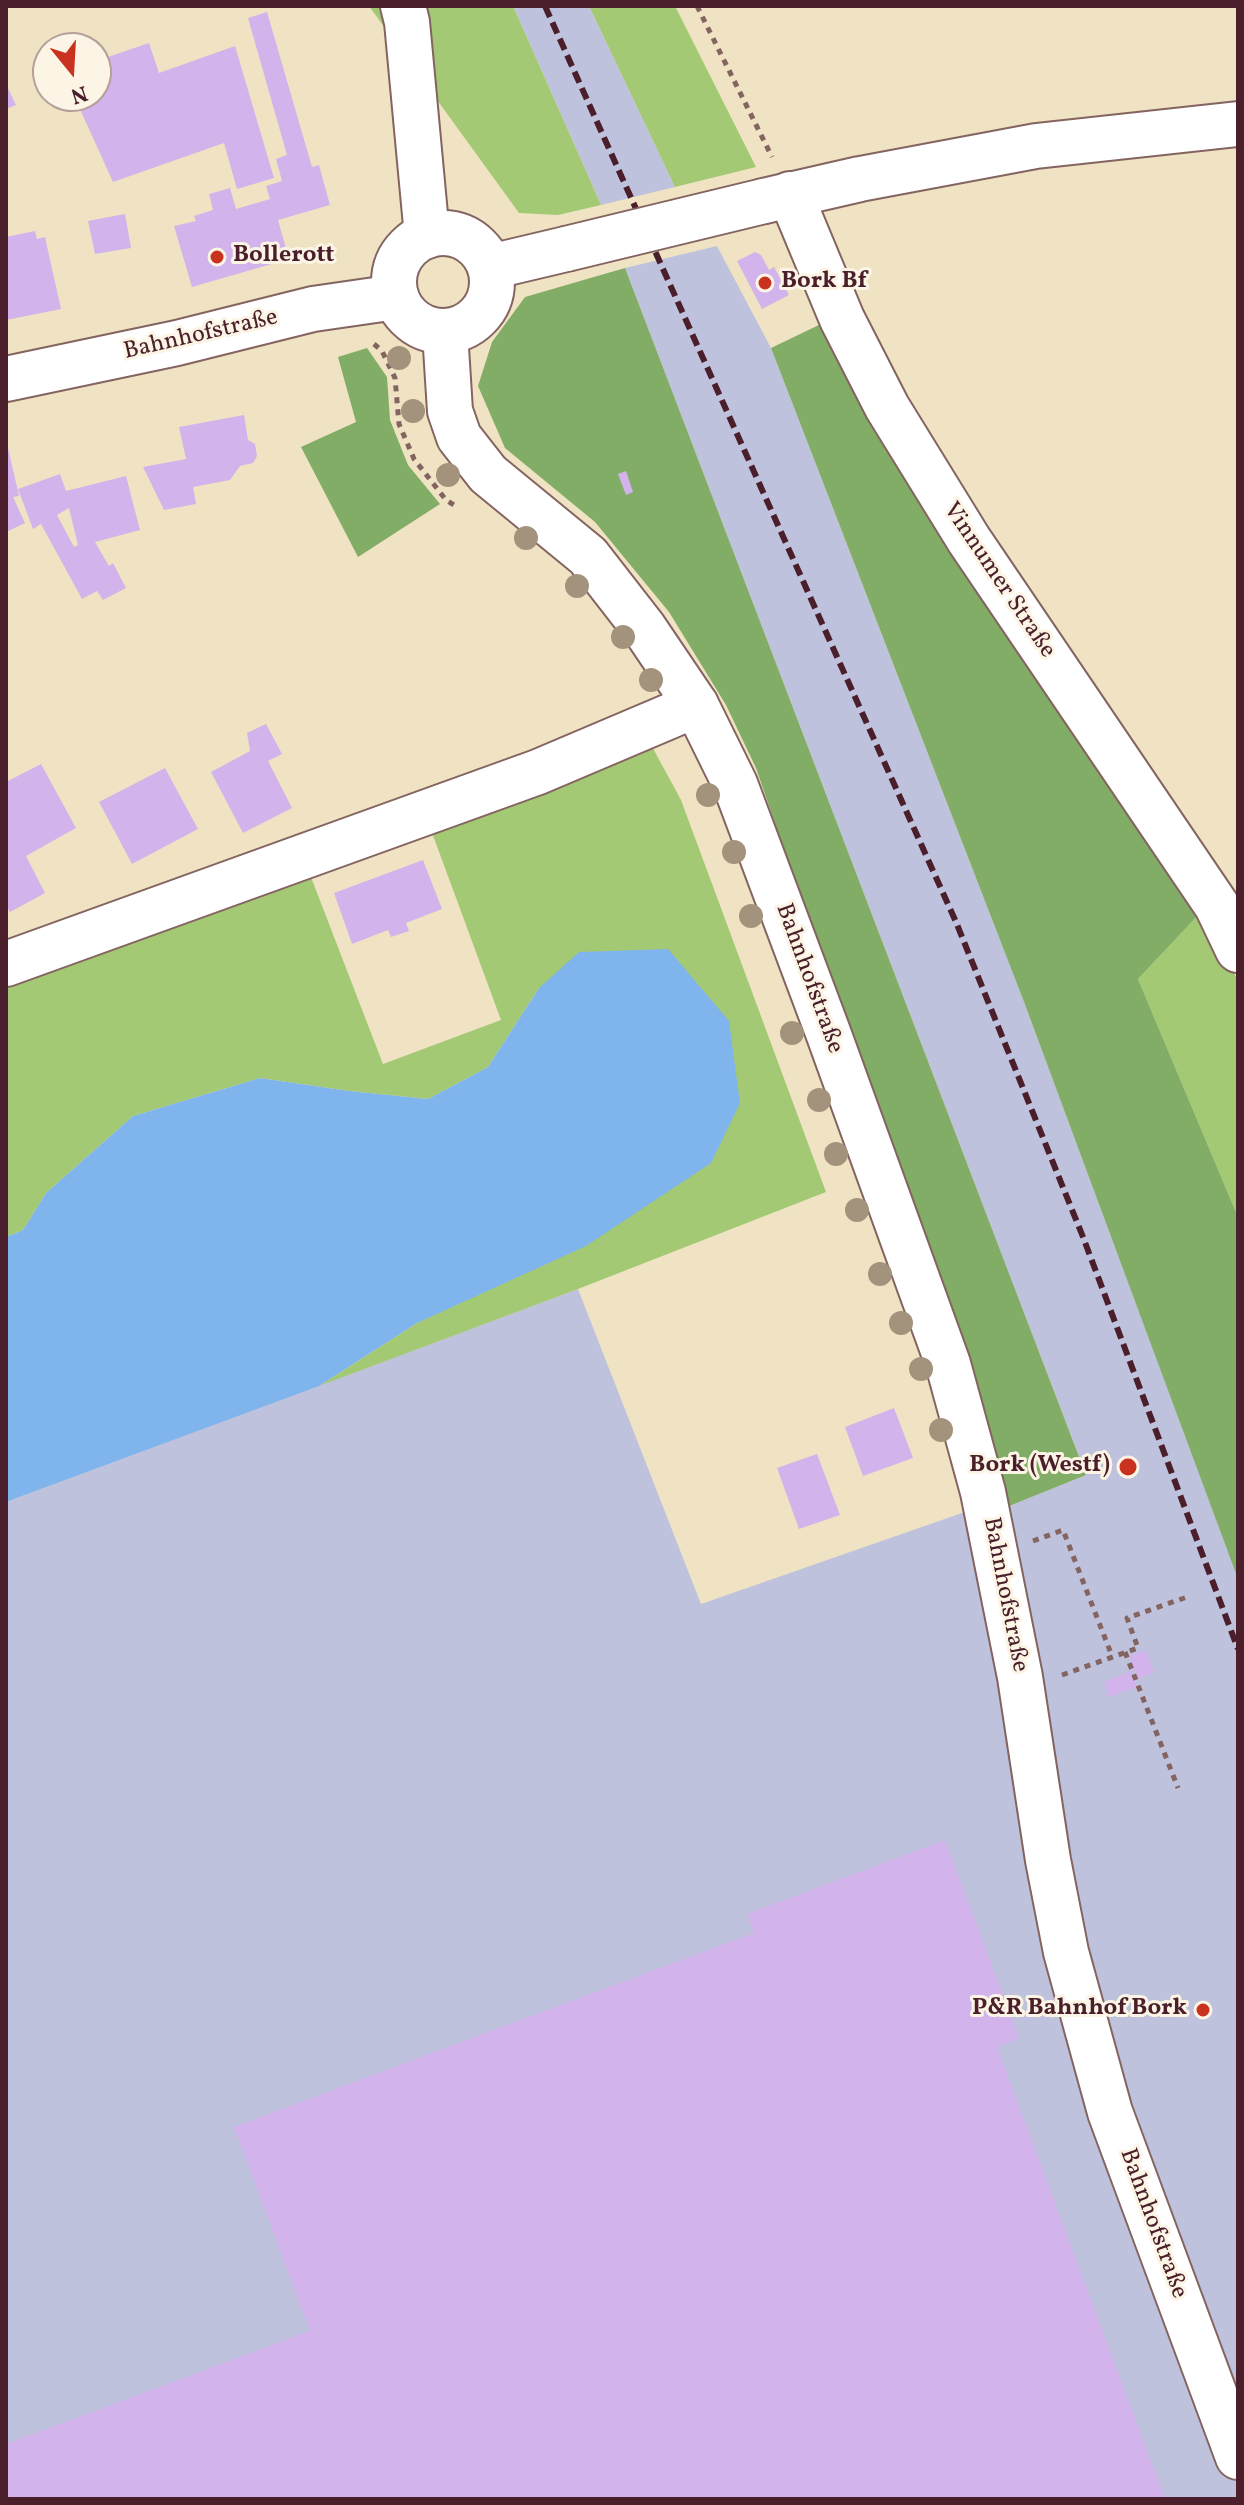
<!DOCTYPE html>
<html>
<head>
<meta charset="utf-8">
<style>
	body { margin:0 }
	#map { position:relative; width:1244px; height:2505px; overflow:hidden; background:#f0e3c3; font-family:Vollkorn,serif }
	canvas { display:block }
	.frame { position:absolute; inset:0; border:8px solid #4a1f2b; pointer-events:none }
	.north { position:absolute; left:32px; top:32px; width:80px; height:80px; box-sizing:border-box; background:#fcf5e5; border:2px solid #b59f9b; border-radius:50%; rotate:162deg; font-size:22px; font-weight:700; line-height:32px; text-align:center; color:#4a1f2b }
	.north::after { content:''; display:block; margin:auto; width:28px; height:36px; background:#c8321e; clip-path:polygon(50% 0,100% 100%,50% 72%,0 100%) }
</style>
</head>
<body>
<div id="map">
<canvas width="1244" height="2505"></canvas>
<div class="frame"></div>
<div class="north">N</div>
</div>
<script>
const g = document.querySelector('canvas').getContext('2d');
g.lineJoin = 'round';
function fill(path, color) { g.fillStyle = color; g.fill(path, 'evenodd'); }
const shape = rows => new Path2D(rows.map(r => 'M' + r).join(''));
function strokePath(path, color, width, dash) { g.strokeStyle = color; g.lineWidth = width; g.lineCap = dash ? 'butt' : 'round'; g.setLineDash(dash || []); g.stroke(path); }
function drawText(font, color, halo, rows, align = 'center') {
  g.font = font + ' Vollkorn,serif'; g.lineWidth = 6; g.setLineDash([]); g.textBaseline = 'middle'; g.strokeStyle = halo; g.fillStyle = color; for (const [text, x, y, turn = 0] of rows) {
    g.save(); g.translate(x, y); g.rotate((+turn || 0) * Math.PI / 180); g.textAlign = isNaN(turn) ? turn : align; if (halo) g.strokeText(text, 0, 0); g.fillText(text, 0, 0); g.restore();
  }
}
fill(shape([
	[513,6,589,6,675,187,601,205],
	[717,246,771,348,1024,1002,1238,1578,1238,2499,6,2499,6,1502,578,1289,701,1604,982,1506,993,1512,1086,1475,625,268]
]), '#bfc2dd');
fill(shape([
	[369,6,513,6,601,205,558,215,519,213],
	[589,6,675,6,756,167,675,187],
	[649,741,681,800,826,1192,578,1289,319,1386,417,1323,539,988,488,1067,428,1099,349,1091,260,1078,133,1116,46,1193,23,1230,6,1237,6,954,304,859,383,1064,501,1020,431,830],
	[1203,910,1238,981,1238,1217,1138,979]
]), '#a3c974');
fill(shape([
	[625,268,1086,1475,1009,1506,756,768,726,705,669,612,595,522,505,448,478,386,492,342,525,297],
	[823,323,1203,910,1138,979,1238,1217,1238,1579,1024,1002,771,348],
	[367,348,387,377,390,420,408,465,440,504,358,557,301,447,356,422,338,357]
]), '#82ad66');
fill(shape([
	[668,949,729,1021,740,1103,711,1163,586,1246,417,1323,319,1386,6,1502,6,1237,23,1230,46,1193,133,1116,260,1078,349,1091,428,1099,488,1067,539,988,579,952]
]), '#80b4ed');
fill(shape([
	[267,12,312,167,319,165,330,205,278,220,289,259,192,287,174,226,196,221,194,216,213,210,209,194,230,188,236,209,270,199,266,186,282,181,276,159,287,155,248,18],
	[149,43,159,73,235,46,274,178,237,189,224,143,113,182,74,96,96,96,96,61],
	[6,84,16,105,6,109],
	[125,214,131,248,95,254,88,221],
	[35,231,37,239,45,237,61,309,6,320,6,237],
	[755,252,761,255,769,270,774,267,789,295,762,309,737,261],
	[244,415,248,440,255,444,257,456,253,463,240,466,230,480,193,487,196,504,164,510,143,467,186,459,179,427],
	[6,439,19,496,13,497,25,523,6,532],
	[626,471,633,492,626,495,618,474],
	[60,474,66,491,126,476,140,530,95,542,109,566,113,563,126,588,103,600,97,591,82,599,41,524,33,529,18,489],
	[69,508,78,545,74,547,57,515],
	[266,724,282,754,268,761,292,808,243,833,211,772,250,751,247,733],
	[41,764,76,828,26,856,45,893,10,912,6,906,6,782],
	[165,768,198,829,132,864,99,802],
	[423,860,442,909,406,923,409,931,391,937,388,930,352,944,334,893],
	[894,1408,913,1458,863,1476,845,1427],
	[817,1454,840,1515,799,1529,777,1468],
	[1146,1650,1154,1673,1137,1679,1129,1656],
	[1131,1671,1137,1687,1109,1697,1104,1682],
	[945,1840,1019,2038,997,2047,1165,2499,6,2499,6,2444,310,2331,234,2127,754,1933,747,1914]
]), '#d3b3eb');
const minor = shape([
	[403,6,407,22,427,236],
	[790,194,842,319,887,407,969,540,1217,906,1238,950],
	[6,379,177,343,313,309,396,297],
	[6,964,538,772,696,705]
]);
const tertiary = shape([
	[764,201,860,179,1036,146,1238,124],
	'394 282a49 49 0 1 1 98 0a49 49 0 1 1-98 0Z',
	[490,267,566,249],
	[445,332,450,411,459,437,488,474,588,556,644,628,696,705,735,784,829,1035,948,1364,983,1492,1020,1677,1048,1860,1066,1952,1110,2112,1238,2457]
]);
strokePath(minor, '#846460', 48);
strokePath(tertiary, '#846460', 48);
strokePath(shape([
	[697,6,772,157],
	[374,344,382,351,395,378,399,424,414,459,446,500,457,507],
	[1033,1541,1063,1530,1112,1656],
	[1125,1652,1178,1788],
	[1062,1675,1138,1648,1127,1618,1190,1596]
]), '#846460', 5, [6, 6]);
strokePath(minor, '#fff', 44);
strokePath(tertiary, '#fff', 44);
strokePath(shape([
	[545,6,956,922,1083,1237,1238,1649]
]), '#4a1f2b', 6, [12, 6]);
const tertiaryBridge = shape([
	[566,249,764,201]
]);
strokePath(tertiaryBridge, '#846460', 48, []);
strokePath(tertiaryBridge, '#fff', 44);
g.fillStyle = '#a4937c';
for (const [x, y] of [
	[399,358],
	[413,411],
	[448,475],
	[526,538],
	[577,586],
	[623,637],
	[651,680],
	[708,795],
	[734,852],
	[751,916],
	[792,1033],
	[819,1100],
	[836,1154],
	[857,1210],
	[880,1274],
	[901,1323],
	[921,1369],
	[941,1430]
]) { g.beginPath(); g.arc(x, y, 12, 0, 2 * Math.PI); g.fill(); }
for (const [x, y, r, color] of [
	[217,257,8,"#c8321e"],
	[765,283,8,"#c8321e"],
	[1128,1467,10,"#c8321e"],
	[1203,2010,8,"#c8321e"]
]) { const dot = new Path2D(); dot.arc(x, y, r, 0, 2 * Math.PI); g.fillStyle = color; g.fill(dot); strokePath(dot, '#fcf5e5', 3); }
drawText('bold 24px', '#4a1f2b', '#fcf5e5', [
	["Bollerott",233,257],
	["Bork Bf",781,283],
	["Bork (Westf)",1110,1467,"right"],
	["P&R Bahnhof Bork",1187,2010,"right"]
], 'left');
drawText('24px', '#4a1f2b', '#fcf5e5', [
	["Bahnhofstraße",201,336,-13],
	["Vinnumer Straße",998,581,56],
	["Bahnhofstraße",808,979,70],
	["Bahnhofstraße",1004,1595,79],
	["Bahnhofstraße",1152,2224,70]
]);
</script>
</body>
</html>
